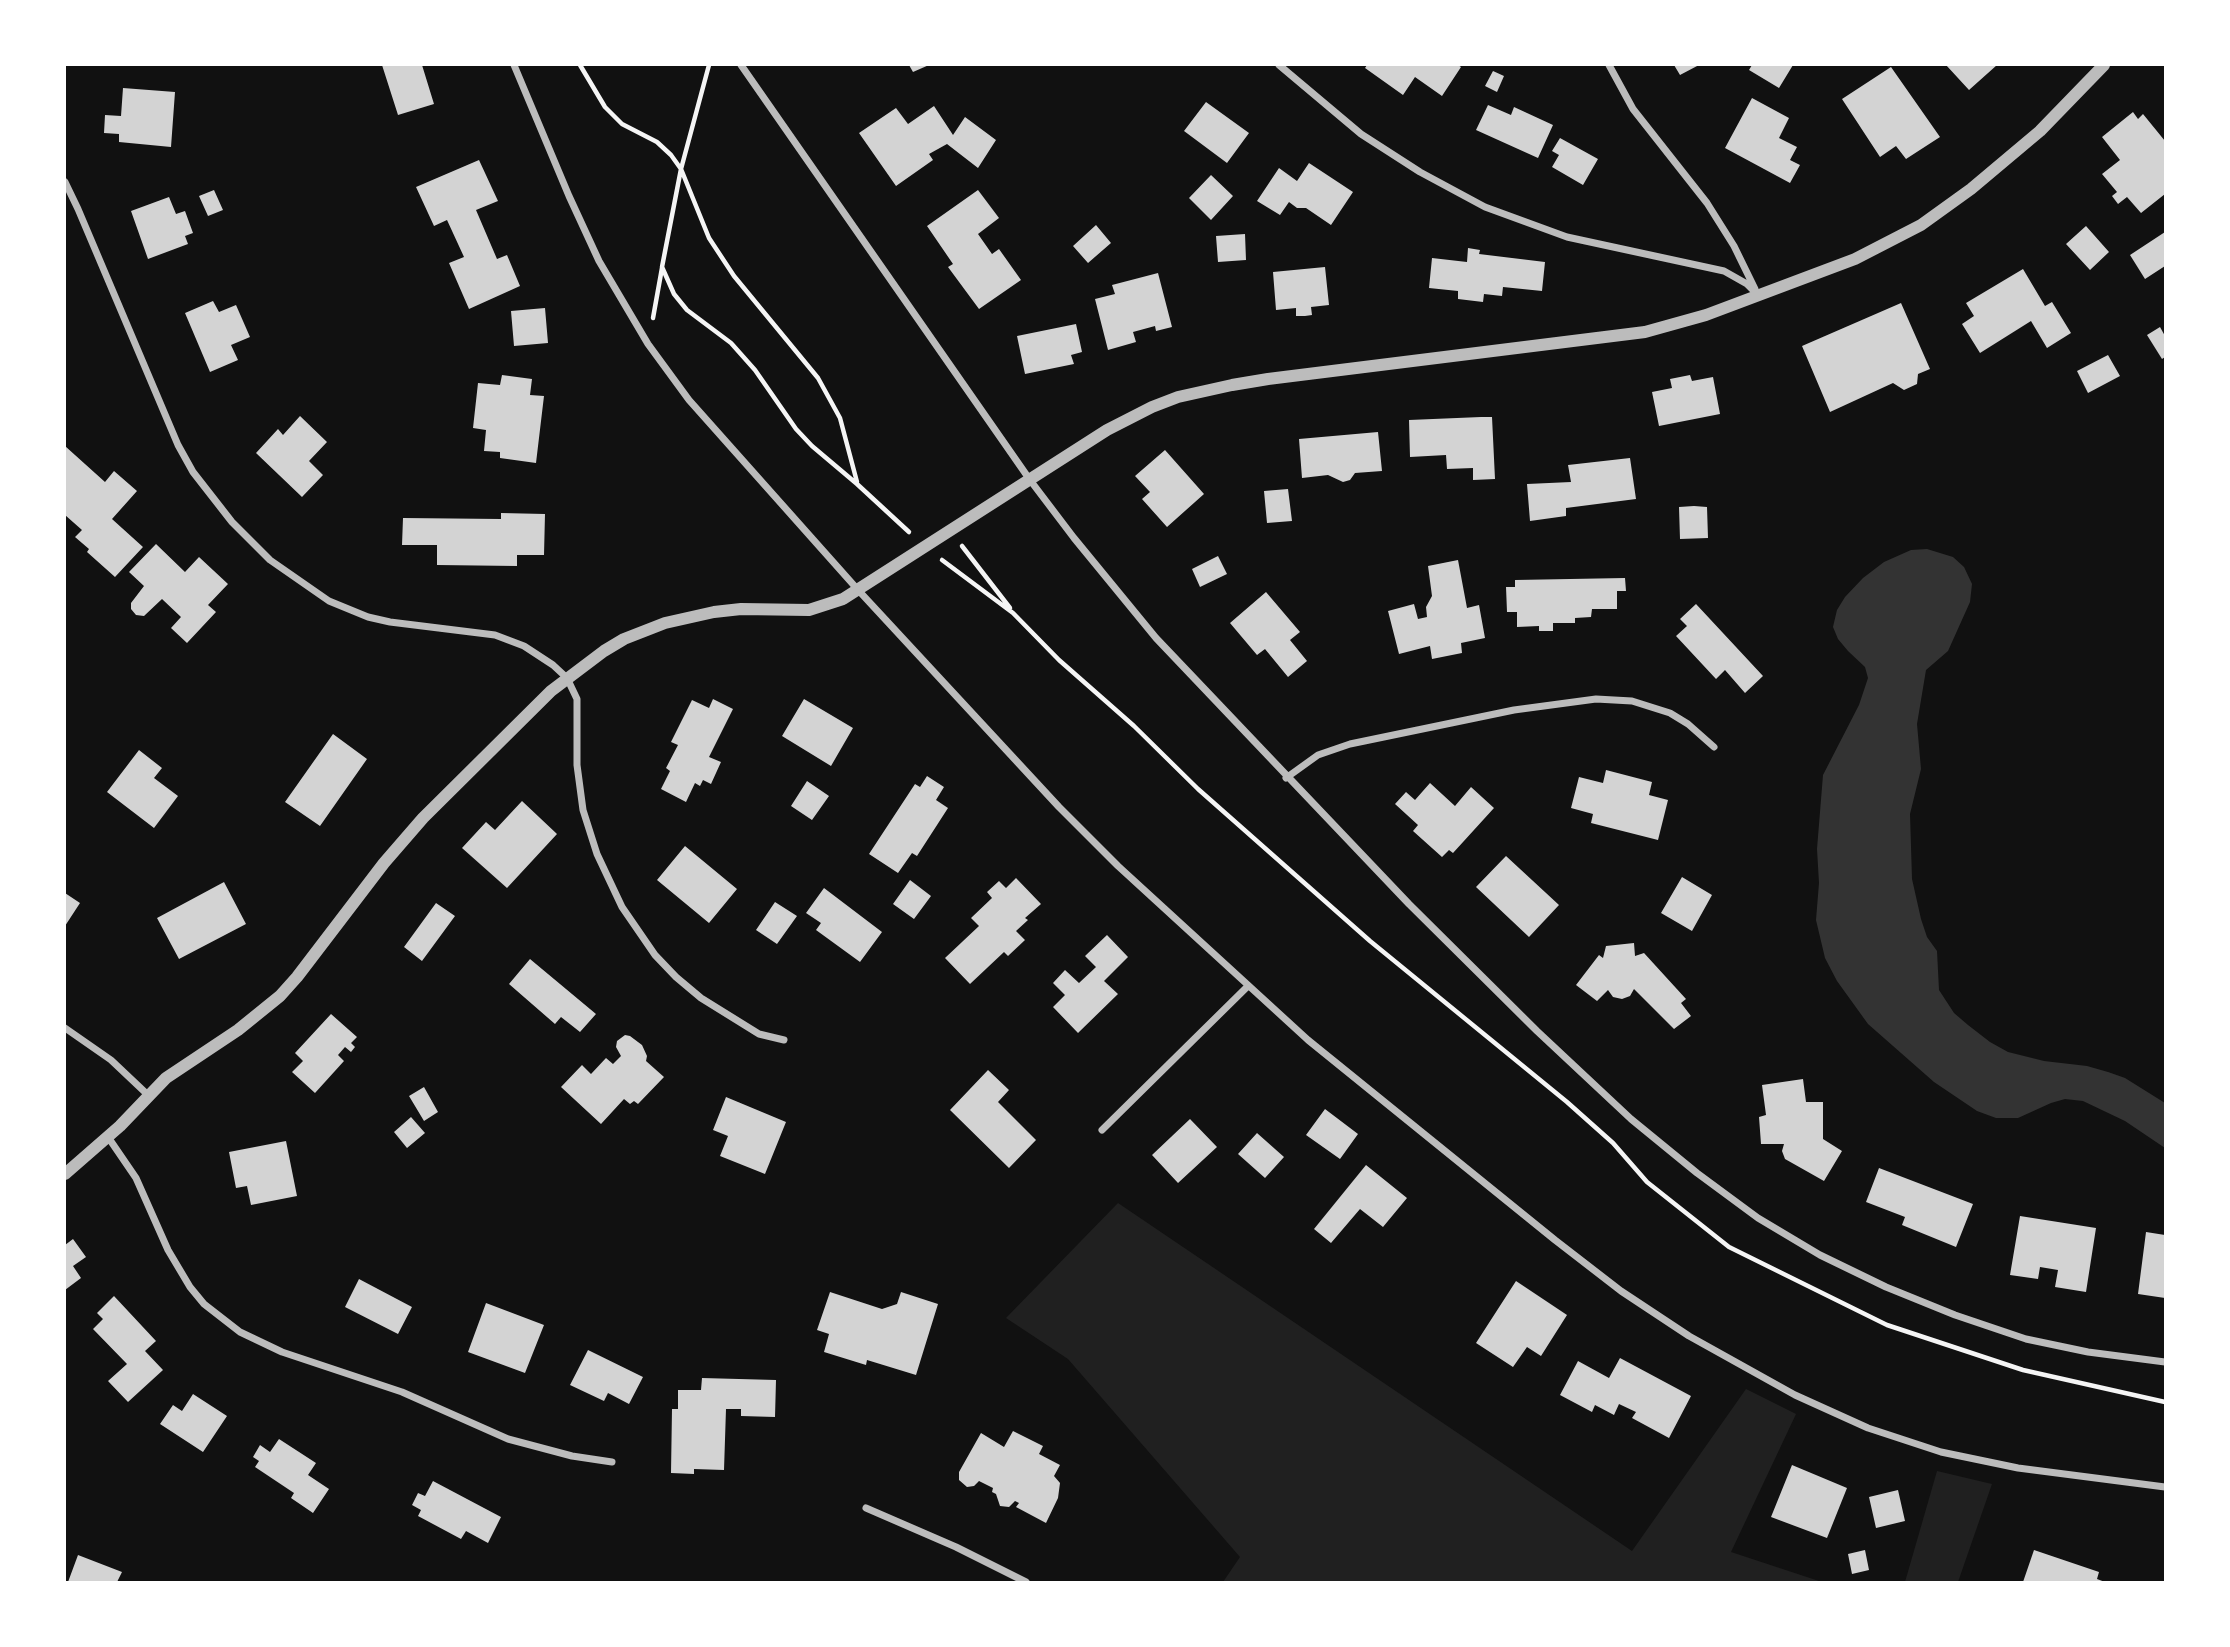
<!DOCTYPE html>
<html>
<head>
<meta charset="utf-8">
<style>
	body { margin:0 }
	#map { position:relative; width:2230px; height:1647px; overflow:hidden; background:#111; font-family:"Golos Text",sans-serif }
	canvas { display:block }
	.frame { position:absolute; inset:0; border:66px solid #fff; pointer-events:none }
</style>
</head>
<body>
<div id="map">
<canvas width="2230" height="1647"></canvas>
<div class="frame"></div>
</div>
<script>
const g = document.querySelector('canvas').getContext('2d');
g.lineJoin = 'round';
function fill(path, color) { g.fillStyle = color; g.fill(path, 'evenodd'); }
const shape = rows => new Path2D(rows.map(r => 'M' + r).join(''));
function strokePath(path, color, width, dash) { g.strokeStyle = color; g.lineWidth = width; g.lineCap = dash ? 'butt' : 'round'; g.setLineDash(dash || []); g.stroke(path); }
fill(shape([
	[1118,1203,1632,1551,1746,1389,1796,1414,1731,1552,1822,1582,1223,1582,1240,1557,1068,1359,1006,1318],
	[1937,1471,1992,1484,1958,1582,1905,1582]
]), '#202020');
fill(shape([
	[1927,549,1953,557,1964,567,1972,584,1970,602,1948,651,1926,670,1917,724,1921,769,1910,814,1912,879,1921,919,1927,937,1937,951,1939,990,1954,1013,1968,1025,1990,1042,2008,1052,2044,1061,2087,1066,2108,1072,2125,1078,2165,1103,2165,1148,2125,1121,2083,1101,2065,1099,2051,1103,2018,1118,1996,1118,1977,1111,1934,1082,1868,1024,1837,981,1825,958,1816,920,1819,883,1817,849,1823,775,1859,705,1868,678,1865,667,1848,651,1838,639,1833,627,1837,610,1845,597,1863,578,1884,562,1911,550]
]), '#333');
fill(shape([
	[382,65,422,65,434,104,398,115],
	[909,65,929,65,913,72],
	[1367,65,1458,65,1461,67,1442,96,1415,77,1403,95,1365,68],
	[1674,65,1699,65,1680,75],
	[1752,65,1793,65,1779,88,1749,70],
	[1946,65,1997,65,1969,90],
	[1891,67,1940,137,1906,159,1896,146,1880,157,1842,99],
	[1493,71,1504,76,1497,92,1485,86],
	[123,88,175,92,171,147,119,142,119,134,104,133,105,115,121,116],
	[1752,98,1789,118,1779,138,1797,147,1790,160,1800,165,1790,183,1725,148],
	[1206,102,1249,133,1227,163,1184,131],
	[1488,105,1511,115,1514,107,1553,125,1538,158,1476,130],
	[934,106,953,135,965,117,996,140,978,168,947,144,929,154,933,160,896,186,859,133,896,108,908,124],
	[2133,112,2138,119,2143,114,2165,141,2165,194,2141,213,2127,197,2118,204,2112,196,2117,192,2102,174,2120,160,2102,137],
	[1560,138,1598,159,1583,185,1552,167,1559,155,1552,151],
	[479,160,498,201,476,210,497,259,507,255,520,286,469,309,449,263,464,257,447,220,434,226,416,187],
	[1309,163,1353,192,1331,225,1306,208,1297,208,1289,202,1280,215,1257,201,1279,168,1297,181],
	[1211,175,1233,196,1211,220,1189,198],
	[214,190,223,210,208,216,199,196],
	[978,190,999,218,978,234,992,254,999,249,1021,280,979,309,948,267,953,264,927,226],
	[169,197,176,214,185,211,193,233,185,236,188,244,148,259,131,211],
	[1096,225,1111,243,1088,263,1073,246],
	[2086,226,2109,252,2090,270,2066,244],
	[2165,232,2165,266,2145,279,2130,255],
	[1245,234,1246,260,1218,262,1216,236],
	[1468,248,1480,250,1479,254,1545,262,1542,291,1503,287,1502,296,1484,294,1483,302,1458,299,1458,291,1429,288,1432,258,1467,262],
	[1325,267,1329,305,1311,307,1312,315,1305,316,1296,316,1296,308,1276,310,1273,272],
	[2023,269,2045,306,2052,302,2071,333,2047,348,2031,321,1980,353,1962,324,1974,316,1966,303],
	[1158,273,1172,327,1156,331,1155,326,1133,332,1136,342,1108,350,1095,299,1115,294,1112,285],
	[213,301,219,312,236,305,250,337,231,345,238,360,210,372,185,313],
	[1901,303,1930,369,1918,374,1917,384,1904,390,1893,383,1830,412,1802,346],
	[545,308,548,343,514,346,511,311],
	[1076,324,1082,352,1071,355,1074,364,1025,374,1017,336],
	[2160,327,2165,336,2165,357,2162,359,2147,335],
	[2108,355,2120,376,2088,393,2077,371],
	[502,375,532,379,530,395,544,396,536,463,500,458,500,452,484,451,486,430,473,428,478,383,500,385],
	[1690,375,1692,381,1713,377,1720,414,1659,426,1652,392,1672,388,1670,379],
	[300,416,327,442,309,461,323,475,302,497,256,453,278,429,283,435],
	[1481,417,1492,417,1495,479,1473,480,1473,468,1447,469,1446,455,1410,457,1409,420],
	[1378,432,1382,471,1355,473,1350,480,1343,482,1328,475,1302,478,1299,439],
	[65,446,105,482,114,471,137,491,112,519,143,547,115,577,87,552,89,549,75,537,82,530,65,515],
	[1165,450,1204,494,1167,527,1142,499,1150,492,1135,476],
	[1630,458,1636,499,1566,508,1566,516,1530,521,1527,484,1571,482,1568,465],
	[1288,489,1292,521,1267,523,1264,491],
	[1694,506,1707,507,1708,538,1680,539,1679,507],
	[501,513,545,514,544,555,517,555,517,566,437,565,437,545,402,545,403,518,501,519],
	[156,544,185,572,199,557,228,584,208,605,216,612,187,643,171,628,181,617,162,599,144,616,136,615,131,609,131,603,144,586,129,572],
	[1218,556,1227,574,1200,587,1192,569],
	[1458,560,1467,608,1479,605,1485,638,1461,643,1462,653,1432,659,1430,646,1399,654,1388,611,1414,604,1418,619,1427,617,1426,607,1432,596,1428,566],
	[1625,578,1626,591,1617,591,1617,609,1592,609,1591,617,1575,618,1575,623,1553,623,1553,631,1539,631,1539,626,1517,627,1517,612,1507,612,1506,587,1515,587,1515,580],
	[1266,592,1300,632,1290,640,1307,661,1288,677,1265,649,1257,655,1230,623],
	[1696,604,1763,676,1745,693,1725,670,1716,679,1676,636,1687,626,1680,619],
	[713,699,733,709,709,757,721,762,711,784,703,780,700,786,695,783,686,802,661,789,670,771,666,768,678,745,671,742,692,700,709,708],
	[804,699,853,728,831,766,782,736],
	[333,734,367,759,320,826,285,802],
	[139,750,162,768,154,778,178,796,154,828,107,792],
	[1606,770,1652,782,1649,795,1668,800,1658,840,1591,823,1593,814,1571,808,1579,777,1603,783],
	[927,776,944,787,936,800,948,808,917,856,912,853,898,873,869,854,915,784,920,787],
	[807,781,829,796,812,820,791,806],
	[1430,783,1455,806,1471,787,1494,808,1453,853,1449,850,1442,857,1413,831,1418,825,1395,804,1406,792,1415,800],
	[522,801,557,834,507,888,462,848,486,822,495,830],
	[685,846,737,889,709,923,657,880],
	[1506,856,1559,905,1529,937,1476,887],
	[1682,877,1712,895,1692,931,1661,913],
	[1016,878,1041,904,1025,918,1028,920,1016,931,1025,940,1008,956,1004,952,970,984,945,958,979,926,971,918,992,898,987,892,999,881,1006,888],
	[910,880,931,896,914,919,893,904],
	[224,882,246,924,179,959,157,918],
	[824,888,882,932,860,962,816,930,821,923,806,913],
	[65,893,80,903,65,926],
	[775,902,797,916,777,944,756,930],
	[436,903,455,916,422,961,404,947],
	[1107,935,1128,957,1104,981,1118,994,1078,1033,1053,1007,1065,995,1053,983,1065,970,1079,983,1096,967,1085,956],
	[1634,943,1635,956,1644,953,1686,999,1681,1003,1691,1016,1674,1029,1634,989,1630,996,1622,999,1613,997,1608,990,1597,1001,1576,985,1599,955,1603,958,1606,946],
	[530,959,596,1014,580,1032,561,1017,555,1024,509,984],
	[331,1014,357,1037,351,1043,355,1047,351,1052,345,1047,338,1055,344,1061,315,1093,292,1072,303,1061,295,1053],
	[625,1035,630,1036,642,1045,647,1056,646,1061,664,1077,638,1104,634,1101,630,1104,624,1099,601,1124,561,1087,582,1065,591,1074,606,1058,613,1064,621,1056,616,1047,617,1041],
	[988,1070,1009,1090,998,1102,1036,1140,1009,1168,950,1110],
	[1803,1079,1806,1102,1823,1102,1823,1139,1842,1151,1824,1181,1785,1159,1782,1151,1784,1144,1761,1144,1759,1117,1766,1115,1762,1085],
	[424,1087,438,1112,424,1121,409,1096],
	[726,1097,786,1122,765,1174,720,1156,728,1136,713,1130],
	[1325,1109,1358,1134,1340,1159,1306,1135],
	[411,1117,425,1133,407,1148,394,1132],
	[1190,1119,1217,1147,1178,1183,1152,1155],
	[1257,1133,1284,1157,1265,1178,1238,1154],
	[286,1141,297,1196,251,1205,247,1186,236,1188,229,1152],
	[1366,1165,1407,1198,1383,1227,1360,1209,1331,1243,1314,1229],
	[1879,1168,1973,1204,1956,1247,1902,1225,1905,1217,1866,1202],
	[2020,1216,2096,1228,2086,1292,2055,1287,2058,1270,2040,1267,2038,1279,2010,1275],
	[2146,1232,2165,1235,2165,1298,2138,1294],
	[73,1239,86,1257,73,1266,81,1278,65,1290,65,1245],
	[359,1279,412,1307,398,1334,345,1307],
	[1516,1281,1567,1315,1541,1356,1527,1347,1513,1367,1476,1343],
	[830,1292,882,1309,897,1304,901,1292,938,1304,916,1375,867,1360,866,1365,824,1352,829,1334,817,1330],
	[114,1296,156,1341,145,1351,163,1370,128,1402,108,1381,127,1364,93,1329,103,1319,97,1313],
	[486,1303,544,1325,525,1373,468,1352],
	[588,1350,643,1377,629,1404,608,1393,604,1401,570,1385],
	[1620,1358,1691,1396,1669,1438,1632,1418,1636,1412,1619,1404,1614,1415,1595,1405,1592,1412,1560,1395,1578,1361,1609,1378],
	[702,1378,776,1380,775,1417,741,1416,741,1409,726,1409,724,1470,694,1469,694,1474,671,1473,672,1409,678,1409,678,1390,701,1390],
	[193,1394,227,1416,203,1452,160,1424,173,1405,182,1411],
	[1013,1431,1043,1446,1039,1454,1060,1465,1054,1476,1060,1483,1058,1498,1046,1523,1016,1507,1019,1503,1015,1501,1009,1507,1000,1506,996,1494,992,1492,993,1488,979,1481,974,1486,967,1487,959,1480,959,1472,981,1433,1004,1447],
	[279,1439,316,1463,308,1475,329,1489,313,1513,291,1498,294,1493,255,1467,259,1461,253,1457,260,1445,270,1452],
	[1792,1465,1847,1488,1827,1538,1771,1517],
	[433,1481,501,1517,488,1543,466,1531,461,1539,418,1516,421,1510,412,1505,418,1493,425,1496],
	[1898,1490,1905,1521,1876,1528,1869,1497],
	[1865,1550,1869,1570,1852,1574,1848,1554],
	[2034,1550,2099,1572,2097,1579,2105,1582,2023,1582],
	[78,1555,122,1572,117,1582,68,1582]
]), '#d3d3d3');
strokePath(shape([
	[580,65,605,107,622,124,657,142,671,155,681,169,662,267,674,294,687,310,731,343,755,370,796,429,812,446,857,484,909,532],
	[709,65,681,169,709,238,734,276,818,378,840,418,857,482],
	[653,318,662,268],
	[962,546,1010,608],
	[942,560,1013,613,1059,660,1134,726,1198,789,1370,941,1567,1102,1613,1143,1647,1182,1729,1247,1887,1325,2023,1370,2165,1402]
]), '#f5f5f5', 4.5);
strokePath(shape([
	[514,65,569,196,599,261,648,344,689,400,859,591,1059,807,1118,866,1308,1040,1555,1240,1621,1291,1689,1336,1795,1395,1868,1428,1941,1452,2018,1468,2165,1487],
	[741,65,1030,480,1074,538,1156,638,1409,904,1537,1031,1631,1119,1697,1173,1758,1218,1820,1255,1886,1287,1955,1315,2026,1339,2088,1352,2165,1362],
	[1279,65,1361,134,1420,172,1485,207,1567,237,1724,271,1747,284,1758,295],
	[1609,65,1633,109,1707,203,1734,246,1755,289],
	[65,182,78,209,178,445,193,472,232,522,270,560,329,601,368,617,390,622,495,635,524,646,553,665,567,678,577,699,577,765,583,810,597,854,622,907,655,955,676,977,701,998,759,1034,784,1040],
	[1286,778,1318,755,1350,744,1514,710,1596,699,1632,701,1670,713,1688,724,1714,747],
	[65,1028,111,1060,148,1095],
	[1102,1130,1248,986],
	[108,1137,136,1178,168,1250,190,1287,204,1304,240,1332,282,1352,402,1392,508,1439,572,1456,612,1462],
	[866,1508,956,1547,1026,1582]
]), '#bcbcbc', 7);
strokePath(shape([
	[65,1174,120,1126,166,1078,238,1030,280,996,297,977,384,863,423,818,551,691,604,651,624,639,665,623,714,612,741,609,809,610,843,599,1107,430,1152,407,1178,397,1232,385,1268,379,1645,332,1706,315,1855,259,1921,225,1971,189,2040,131,2104,65]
]), '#bcbcbc', 12);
</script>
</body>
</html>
